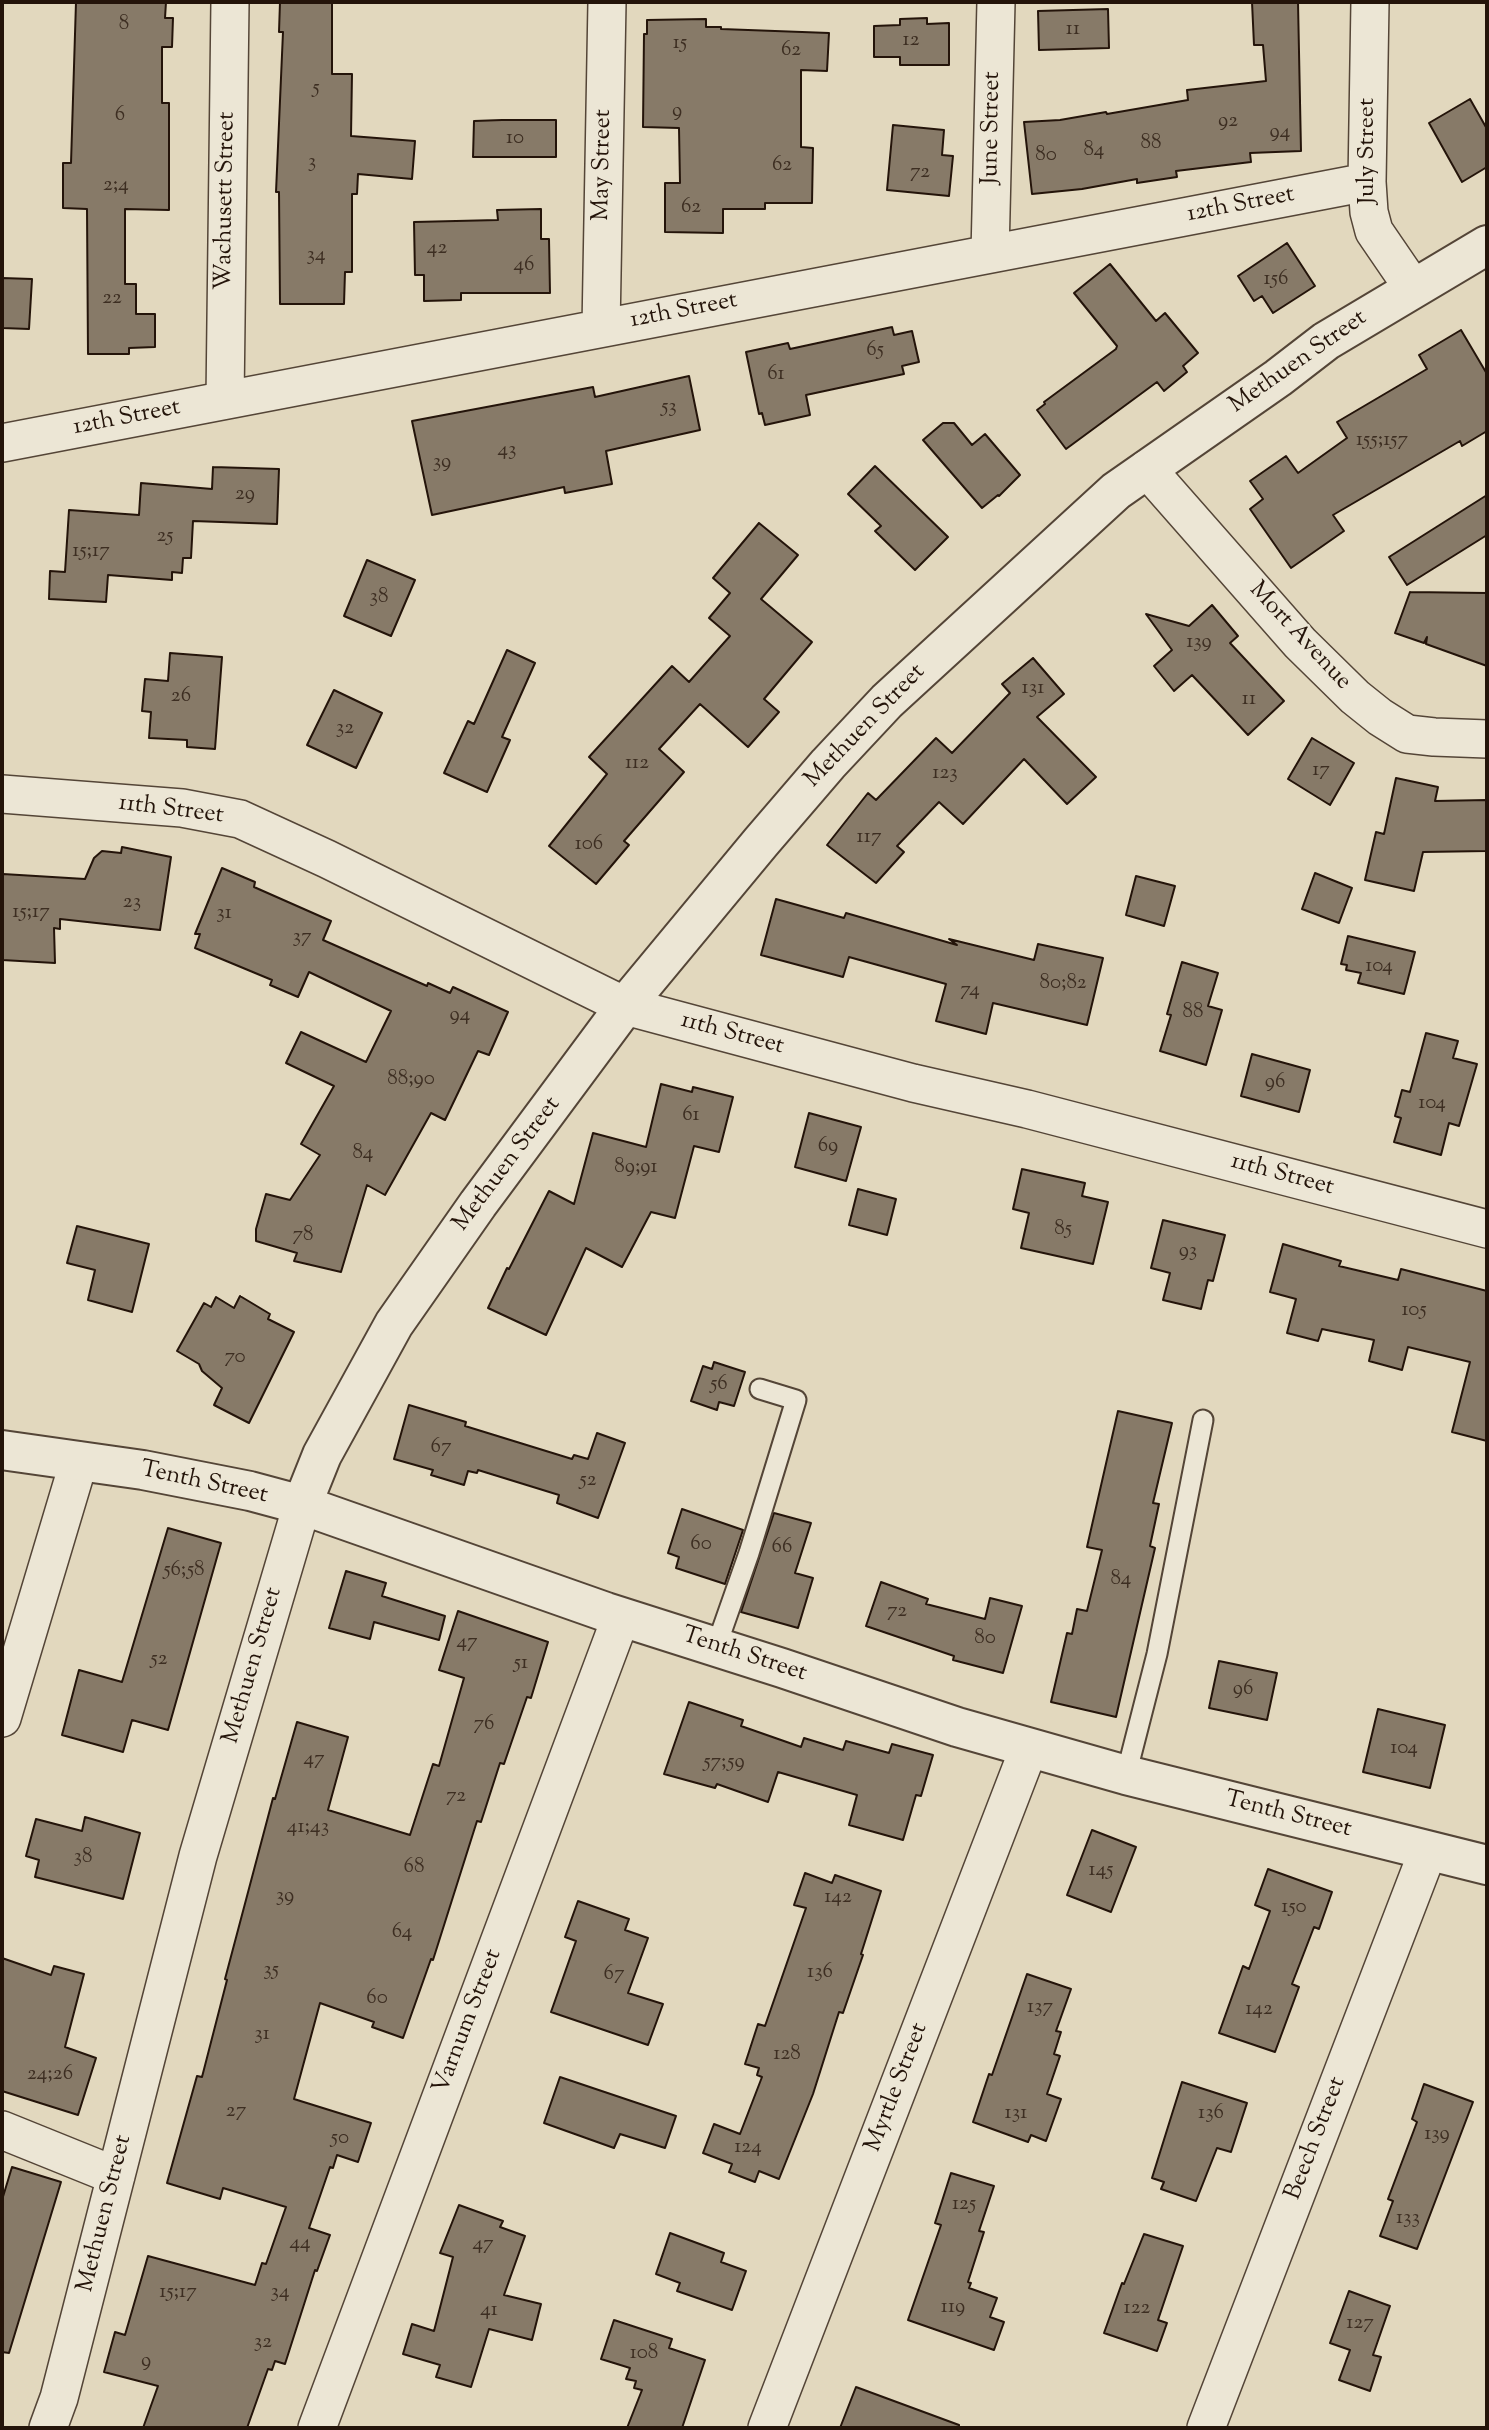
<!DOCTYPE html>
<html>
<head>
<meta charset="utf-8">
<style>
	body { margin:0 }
	#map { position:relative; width:1489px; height:2430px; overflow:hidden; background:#e2d8be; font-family:"Sorts Mill Goudy",serif }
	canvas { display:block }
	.frame { position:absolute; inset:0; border:4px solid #24140a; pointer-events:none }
</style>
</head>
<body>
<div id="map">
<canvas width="1489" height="2430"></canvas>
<div class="frame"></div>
</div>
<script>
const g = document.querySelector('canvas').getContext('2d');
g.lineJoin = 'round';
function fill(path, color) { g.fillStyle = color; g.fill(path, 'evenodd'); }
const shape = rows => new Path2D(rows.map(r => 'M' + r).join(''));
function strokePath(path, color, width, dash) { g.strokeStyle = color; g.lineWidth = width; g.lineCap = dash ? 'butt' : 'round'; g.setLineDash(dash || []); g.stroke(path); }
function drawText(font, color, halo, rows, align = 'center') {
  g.font = font + ' "Sorts Mill Goudy",serif'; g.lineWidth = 5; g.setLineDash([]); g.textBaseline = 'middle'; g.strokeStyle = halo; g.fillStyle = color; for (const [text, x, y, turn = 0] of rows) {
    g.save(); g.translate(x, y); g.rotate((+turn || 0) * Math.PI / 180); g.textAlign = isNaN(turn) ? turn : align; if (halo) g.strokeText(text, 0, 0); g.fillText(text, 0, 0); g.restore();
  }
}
const building = shape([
	[76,2,166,2,165,18,173,18,172,47,162,47,162,103,169,103,169,210,125,209,125,284,136,284,136,314,155,314,155,347,129,348,129,354,88,354,87,209,63,208,63,163,71,163,76,2],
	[280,2,332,2,332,74,352,74,351,136,415,141,412,179,358,174,357,194,352,194,352,272,345,272,344,304,280,304,279,192,276,192,283,32,279,32,280,2],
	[1252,2,1298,2,1301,151,1250,153,1251,162,1176,171,1177,177,1137,183,1137,179,1082,189,1032,194,1024,122,1060,120,1106,112,1107,114,1188,100,1187,90,1266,81,1263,45,1254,45,1252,2],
	[1108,9,1109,48,1039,50,1038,11,1108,9],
	[927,18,927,24,949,23,949,65,900,65,900,57,874,57,874,26,900,25,900,19,927,18],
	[706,19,706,27,721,27,721,29,829,33,827,71,801,70,801,147,813,148,812,203,765,203,765,209,723,209,723,233,665,232,665,183,680,183,679,128,643,127,644,34,647,34,647,20,706,19],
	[1470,99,1487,129,1487,167,1462,182,1429,123,1470,99],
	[502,120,556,120,556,157,473,157,474,121,502,120],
	[893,125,944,130,942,155,953,156,949,196,887,190,893,125],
	[541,209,541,239,549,239,550,293,461,293,461,300,424,301,424,275,415,275,414,222,498,220,497,210,541,209],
	[1287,243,1315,286,1273,313,1262,296,1254,301,1238,276,1287,243],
	[1110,264,1156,321,1165,313,1198,353,1183,366,1187,372,1164,391,1157,382,1066,449,1037,410,1045,404,1044,402,1116,349,1117,346,1074,293,1110,264],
	[2,278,32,279,29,329,2,328,2,278],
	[892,327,894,335,912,331,919,362,902,366,904,374,806,395,810,415,765,425,762,413,759,414,746,352,788,343,790,349,892,327],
	[1461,330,1487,374,1487,431,1462,446,1460,441,1333,515,1344,531,1291,568,1250,509,1263,499,1250,481,1286,456,1298,473,1347,438,1337,422,1427,369,1419,355,1461,330],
	[689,376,700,430,606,451,612,484,565,493,564,487,432,515,412,421,593,387,595,397,689,376],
	[943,423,954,423,972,445,985,434,1020,475,999,496,998,495,982,508,923,440,943,423],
	[875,466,948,537,915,570,875,531,881,526,848,494,875,466],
	[213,467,279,469,277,524,193,521,191,558,183,558,182,573,172,572,172,580,108,575,106,602,49,599,50,571,65,572,69,510,139,515,141,483,212,489,213,467],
	[1487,495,1487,535,1407,585,1389,557,1487,495],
	[759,523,798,555,761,599,812,642,764,699,779,712,748,747,700,704,659,749,684,772,624,841,629,845,596,884,549,846,607,774,589,757,672,666,689,682,730,636,709,618,730,593,713,578,759,523],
	[367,560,415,580,391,636,344,616,367,560],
	[1410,592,1487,593,1487,666,1426,644,1427,637,1424,643,1395,633,1410,592],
	[1212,605,1238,636,1230,643,1284,701,1248,735,1192,675,1174,691,1154,666,1172,650,1146,614,1189,626,1212,605],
	[507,650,535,663,502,737,510,740,487,792,444,773,468,721,474,724,507,650],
	[170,653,222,657,215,749,187,747,187,740,149,738,151,712,142,711,145,679,168,681,170,653],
	[1033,658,1064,694,1037,717,1096,777,1067,804,1024,759,963,824,939,802,897,846,904,852,876,883,827,845,868,793,876,800,936,738,952,753,1010,693,1002,684,1033,658],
	[334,690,382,713,356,768,307,745,334,690],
	[1312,738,1354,763,1330,805,1288,779,1312,738],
	[1396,778,1438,787,1435,801,1487,800,1487,851,1423,852,1414,891,1365,880,1376,832,1384,834,1396,778],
	[122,847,171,857,160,930,60,919,60,929,54,928,55,963,2,960,3,874,85,879,94,858,102,851,121,853,122,847],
	[222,868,255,882,254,887,331,921,323,940,427,986,428,983,450,993,453,987,508,1012,489,1055,478,1051,445,1120,431,1113,385,1195,367,1185,341,1272,294,1261,297,1253,256,1241,256,1229,266,1194,290,1200,320,1155,301,1144,334,1086,286,1063,301,1032,366,1062,391,1011,309,972,298,997,270,985,272,980,195,948,200,934,195,934,222,868],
	[1315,873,1352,888,1339,923,1302,909,1315,873],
	[1136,876,1175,886,1164,926,1126,915,1136,876],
	[776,899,844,918,846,913,957,945,949,939,1034,960,1038,944,1103,958,1087,1025,993,1003,986,1034,936,1021,946,984,849,957,843,977,761,955,776,899],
	[1348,936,1415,952,1404,994,1358,983,1361,973,1346,970,1347,965,1341,964,1348,936],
	[1182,962,1218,973,1208,1006,1222,1010,1206,1065,1160,1051,1171,1015,1167,1014,1182,962],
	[1426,1033,1458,1041,1453,1058,1477,1064,1459,1126,1449,1123,1441,1155,1394,1142,1401,1118,1395,1116,1402,1090,1410,1092,1426,1033],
	[1252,1054,1310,1070,1299,1112,1241,1096,1252,1054],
	[661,1084,692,1092,693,1087,733,1097,719,1152,694,1146,675,1218,651,1212,622,1267,586,1248,546,1335,488,1308,507,1268,509,1269,549,1191,574,1204,593,1133,646,1147,661,1084],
	[809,1113,861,1127,846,1181,795,1167,809,1113],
	[1022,1169,1085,1183,1082,1196,1108,1202,1093,1264,1021,1248,1029,1213,1013,1209,1022,1169],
	[858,1189,896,1199,887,1235,849,1225,858,1189],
	[1163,1220,1225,1235,1213,1281,1208,1280,1201,1309,1163,1300,1170,1273,1151,1268,1163,1220],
	[77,1226,149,1244,132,1312,88,1300,95,1270,67,1263,77,1226],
	[1283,1244,1341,1261,1339,1266,1398,1280,1401,1269,1487,1291,1487,1441,1452,1432,1470,1362,1408,1347,1402,1370,1369,1361,1374,1340,1322,1329,1318,1341,1287,1333,1296,1299,1270,1292,1283,1244],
	[240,1296,270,1314,268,1319,294,1332,249,1423,214,1405,222,1388,202,1371,199,1364,177,1351,204,1303,211,1307,216,1297,234,1308,240,1296],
	[714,1362,745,1372,734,1406,719,1402,717,1410,691,1401,703,1366,712,1369,714,1362],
	[409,1405,466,1422,465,1426,572,1459,574,1455,588,1459,597,1433,625,1443,598,1518,557,1503,559,1495,478,1470,477,1473,468,1471,464,1485,431,1475,433,1470,394,1459,409,1405],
	[1118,1411,1172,1423,1153,1503,1159,1504,1150,1546,1155,1548,1116,1717,1051,1702,1067,1633,1072,1634,1077,1609,1087,1611,1102,1550,1087,1547,1118,1411],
	[682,1509,743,1530,725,1584,676,1568,679,1557,668,1553,682,1509],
	[774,1513,811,1523,795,1573,813,1578,798,1628,741,1612,774,1513],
	[168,1528,221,1543,168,1730,132,1720,123,1752,62,1735,79,1670,122,1682,168,1528],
	[346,1571,386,1583,382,1596,445,1616,439,1640,374,1622,370,1639,329,1628,346,1571],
	[881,1582,928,1599,926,1604,985,1619,990,1598,1022,1606,1003,1673,953,1660,954,1656,866,1626,881,1582],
	[458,1611,548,1642,531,1698,527,1697,504,1764,500,1763,481,1822,477,1821,433,1960,431,1959,403,2038,372,2027,374,2022,320,2003,294,2099,371,2123,358,2162,337,2155,333,2168,330,2167,309,2228,330,2235,317,2271,315,2270,285,2364,275,2361,272,2370,268,2369,247,2428,143,2428,158,2386,104,2372,115,2332,125,2335,148,2256,255,2285,262,2263,266,2264,286,2207,223,2188,220,2199,167,2183,197,2076,202,2077,227,1980,225,1979,273,1798,275,1799,297,1722,348,1737,328,1810,410,1835,433,1764,439,1766,464,1678,439,1670,458,1611],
	[1219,1661,1277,1673,1267,1720,1209,1708,1219,1661],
	[689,1702,743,1720,741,1726,801,1747,804,1738,843,1750,846,1741,889,1753,892,1744,933,1755,921,1796,916,1795,903,1840,849,1825,857,1795,778,1772,768,1802,717,1784,715,1788,664,1774,689,1702],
	[1378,1709,1445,1725,1430,1788,1363,1772,1378,1709],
	[85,1817,140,1833,123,1899,35,1877,39,1860,26,1856,36,1819,82,1831,85,1817],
	[1092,1830,1136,1847,1111,1912,1067,1895,1092,1830],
	[1268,1869,1332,1892,1319,1929,1314,1927,1292,1984,1299,1987,1275,2052,1219,2033,1243,1966,1249,1969,1270,1911,1255,1905,1268,1869],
	[805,1873,832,1883,835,1875,881,1891,861,1954,863,1955,843,2013,839,2012,813,2094,779,2179,759,2171,755,2182,729,2172,732,2164,703,2153,714,2124,740,2134,762,2077,757,2075,759,2068,745,2064,758,2024,765,2026,806,1908,794,1905,805,1873],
	[578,1901,629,1919,625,1930,648,1938,628,1993,663,2004,648,2045,551,2012,576,1941,565,1937,578,1901],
	[2,1958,51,1975,54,1966,84,1974,65,2047,96,2058,78,2115,2,2091,2,1958],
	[1027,1974,1071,1989,1056,2031,1061,2032,1054,2054,1060,2056,1047,2094,1061,2099,1046,2141,1031,2135,1028,2142,973,2122,989,2074,992,2075,1027,1974],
	[560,2077,676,2116,665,2148,620,2134,614,2148,544,2123,560,2077],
	[1182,2082,1247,2103,1231,2152,1217,2148,1196,2201,1161,2189,1164,2182,1152,2178,1182,2082],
	[1424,2084,1473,2102,1417,2249,1380,2236,1393,2201,1388,2199,1417,2122,1412,2119,1424,2084],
	[12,2167,61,2182,9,2353,2,2352,2,2200,12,2167],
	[951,2173,994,2186,979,2231,984,2232,968,2282,971,2283,969,2288,997,2298,990,2317,1004,2322,994,2350,908,2320,941,2225,935,2223,951,2173],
	[459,2205,503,2221,500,2227,525,2236,504,2295,541,2304,532,2340,489,2329,471,2387,436,2377,440,2365,403,2354,412,2324,434,2331,453,2257,440,2253,459,2205],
	[670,2233,724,2253,721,2262,746,2271,732,2310,677,2291,680,2283,656,2274,670,2233],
	[1144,2234,1183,2246,1158,2320,1167,2323,1157,2351,1104,2333,1122,2283,1124,2284,1144,2234],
	[1349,2291,1390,2306,1373,2355,1381,2357,1370,2391,1339,2380,1350,2350,1330,2343,1349,2291],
	[614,2320,672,2339,669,2348,705,2360,682,2428,627,2428,642,2390,634,2388,636,2381,626,2379,630,2368,601,2359,614,2320],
	[856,2387,959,2425,959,2428,840,2428,856,2387]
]);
fill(building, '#877a68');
strokePath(building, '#24140a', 2);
const service = shape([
	[716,1647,749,1553,796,1400,760,1389],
	[1126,1775,1157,1654,1203,1420]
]);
const minor = shape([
	[1370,2,1367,182,1369,212,1374,231,1413,288],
	[990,254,996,2],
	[601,328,607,2],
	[225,400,230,2],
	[2,443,1367,182],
	[1147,469,1300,643,1355,697,1380,717,1407,734,1434,737,1487,739],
	[2,794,182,808,240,819,327,859,625,1006,913,1083,1027,1109,1487,1229],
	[2,1718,79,1461],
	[2,2130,116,2176],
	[48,2428,59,2398,198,1856,302,1505],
	[317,2428,621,1617],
	[767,2428,1029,1748],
	[1206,2428,1428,1851]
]);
const tertiary = shape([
	[2,1450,143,1470,250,1491,302,1505,606,1612,782,1668,957,1727,1126,1775,1487,1865],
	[302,1505,322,1455,394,1324,478,1204,625,1006,761,842,828,764,887,701,1116,491,1278,378,1326,341,1487,245]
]);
strokePath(service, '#544537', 23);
strokePath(minor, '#544537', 40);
strokePath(tertiary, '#544537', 42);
strokePath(service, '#ece6d5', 19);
strokePath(minor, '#ece6d5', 37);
strokePath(tertiary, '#ece6d5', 38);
drawText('21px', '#3d2e22', null, [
	["8",124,25],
	["11",1073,30],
	["12",911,41],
	["15",680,44],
	["62",791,51],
	["5",316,89],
	["9",677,112],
	["6",120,116],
	["92",1228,122],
	["94",1280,133],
	["10",515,139],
	["88",1151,144],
	["84",1094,151],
	["80",1046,156],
	["3",312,163],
	["62",782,166],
	["72",920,173],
	["2;4",116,186],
	["62",691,208],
	["42",437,249],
	["34",316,256],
	["46",524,266],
	["156",1276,280],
	["22",112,299],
	["65",875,351],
	["61",776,375],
	["53",669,408],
	["155;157",1382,441],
	["43",507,451],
	["39",442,463],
	["29",245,495],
	["25",165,537],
	["15;17",91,552],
	["38",379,598],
	["139",1199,643],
	["131",1033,689],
	["26",181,697],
	["11",1249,700],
	["32",345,729],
	["112",637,764],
	["17",1321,771],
	["123",945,774],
	["117",869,838],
	["106",589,845],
	["23",132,903],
	["15;17",31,913],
	["31",224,914],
	["37",302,938],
	["104",1379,967],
	["80;82",1063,984],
	["74",970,991],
	["88",1193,1013],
	["94",460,1016],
	["88;90",411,1080],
	["96",1275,1083],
	["104",1432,1104],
	["61",691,1116],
	["69",828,1147],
	["84",363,1154],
	["89;91",636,1168],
	["85",1063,1230],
	["78",303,1236],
	["93",1188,1252],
	["105",1414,1311],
	["70",235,1358],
	["56",719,1385],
	["67",441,1448],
	["52",588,1481],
	["60",701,1545],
	["66",782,1548],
	["56;58",184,1571],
	["84",1121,1580],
	["72",897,1612],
	["80",985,1639],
	["47",467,1643],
	["52",159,1660],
	["51",521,1664],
	["96",1243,1690],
	["76",484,1725],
	["104",1404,1749],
	["47",314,1760],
	["57;59",724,1763],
	["72",456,1797],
	["41;43",308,1828],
	["38",83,1858],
	["68",414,1868],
	["145",1101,1871],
	["39",285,1897],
	["142",838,1898],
	["150",1294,1908],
	["64",402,1933],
	["35",271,1971],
	["136",820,1973],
	["67",614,1975],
	["60",377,1999],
	["137",1040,2008],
	["142",1259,2010],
	["31",262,2035],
	["128",787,2055],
	["24;26",50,2075],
	["27",236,2112],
	["131",1016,2114],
	["136",1211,2114],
	["139",1437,2135],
	["50",340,2139],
	["124",748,2148],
	["125",964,2205],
	["133",1408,2219],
	["44",300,2244],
	["47",483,2245],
	["15;17",178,2293],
	["34",280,2293],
	["119",953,2308],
	["122",1137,2309],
	["41",489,2311],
	["127",1360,2324],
	["32",263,2343],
	["108",644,2354],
	["9",146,2362]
]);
drawText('24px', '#24140a', '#ece6d5', [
	["June Street",993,128,-89],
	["July Street",1369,151,-90],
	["May Street",604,165,-89],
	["Wachusett Street",227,201,-89],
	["12th Street",1241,206,-11],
	["12th Street",684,312,-11],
	["Methuen Street",1299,363,-35],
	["12th Street",127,419,-11],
	["Mort Avenue",1299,637,47],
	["Methuen Street",866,727,-46],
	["11th Street",171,811,7],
	["11th Street",732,1035,15],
	["Methuen Street",508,1165,-53],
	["11th Street",1282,1176,15],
	["Tenth Street",204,1484,12],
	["Tenth Street",744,1656,18],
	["Methuen Street",254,1666,-74],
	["Tenth Street",1288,1816,14],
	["Varnum Street",469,2022,-69],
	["Myrtle Street",898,2088,-69],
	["Beech Street",1317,2139,-69],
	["Methuen Street",106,2214,-76]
]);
</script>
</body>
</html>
